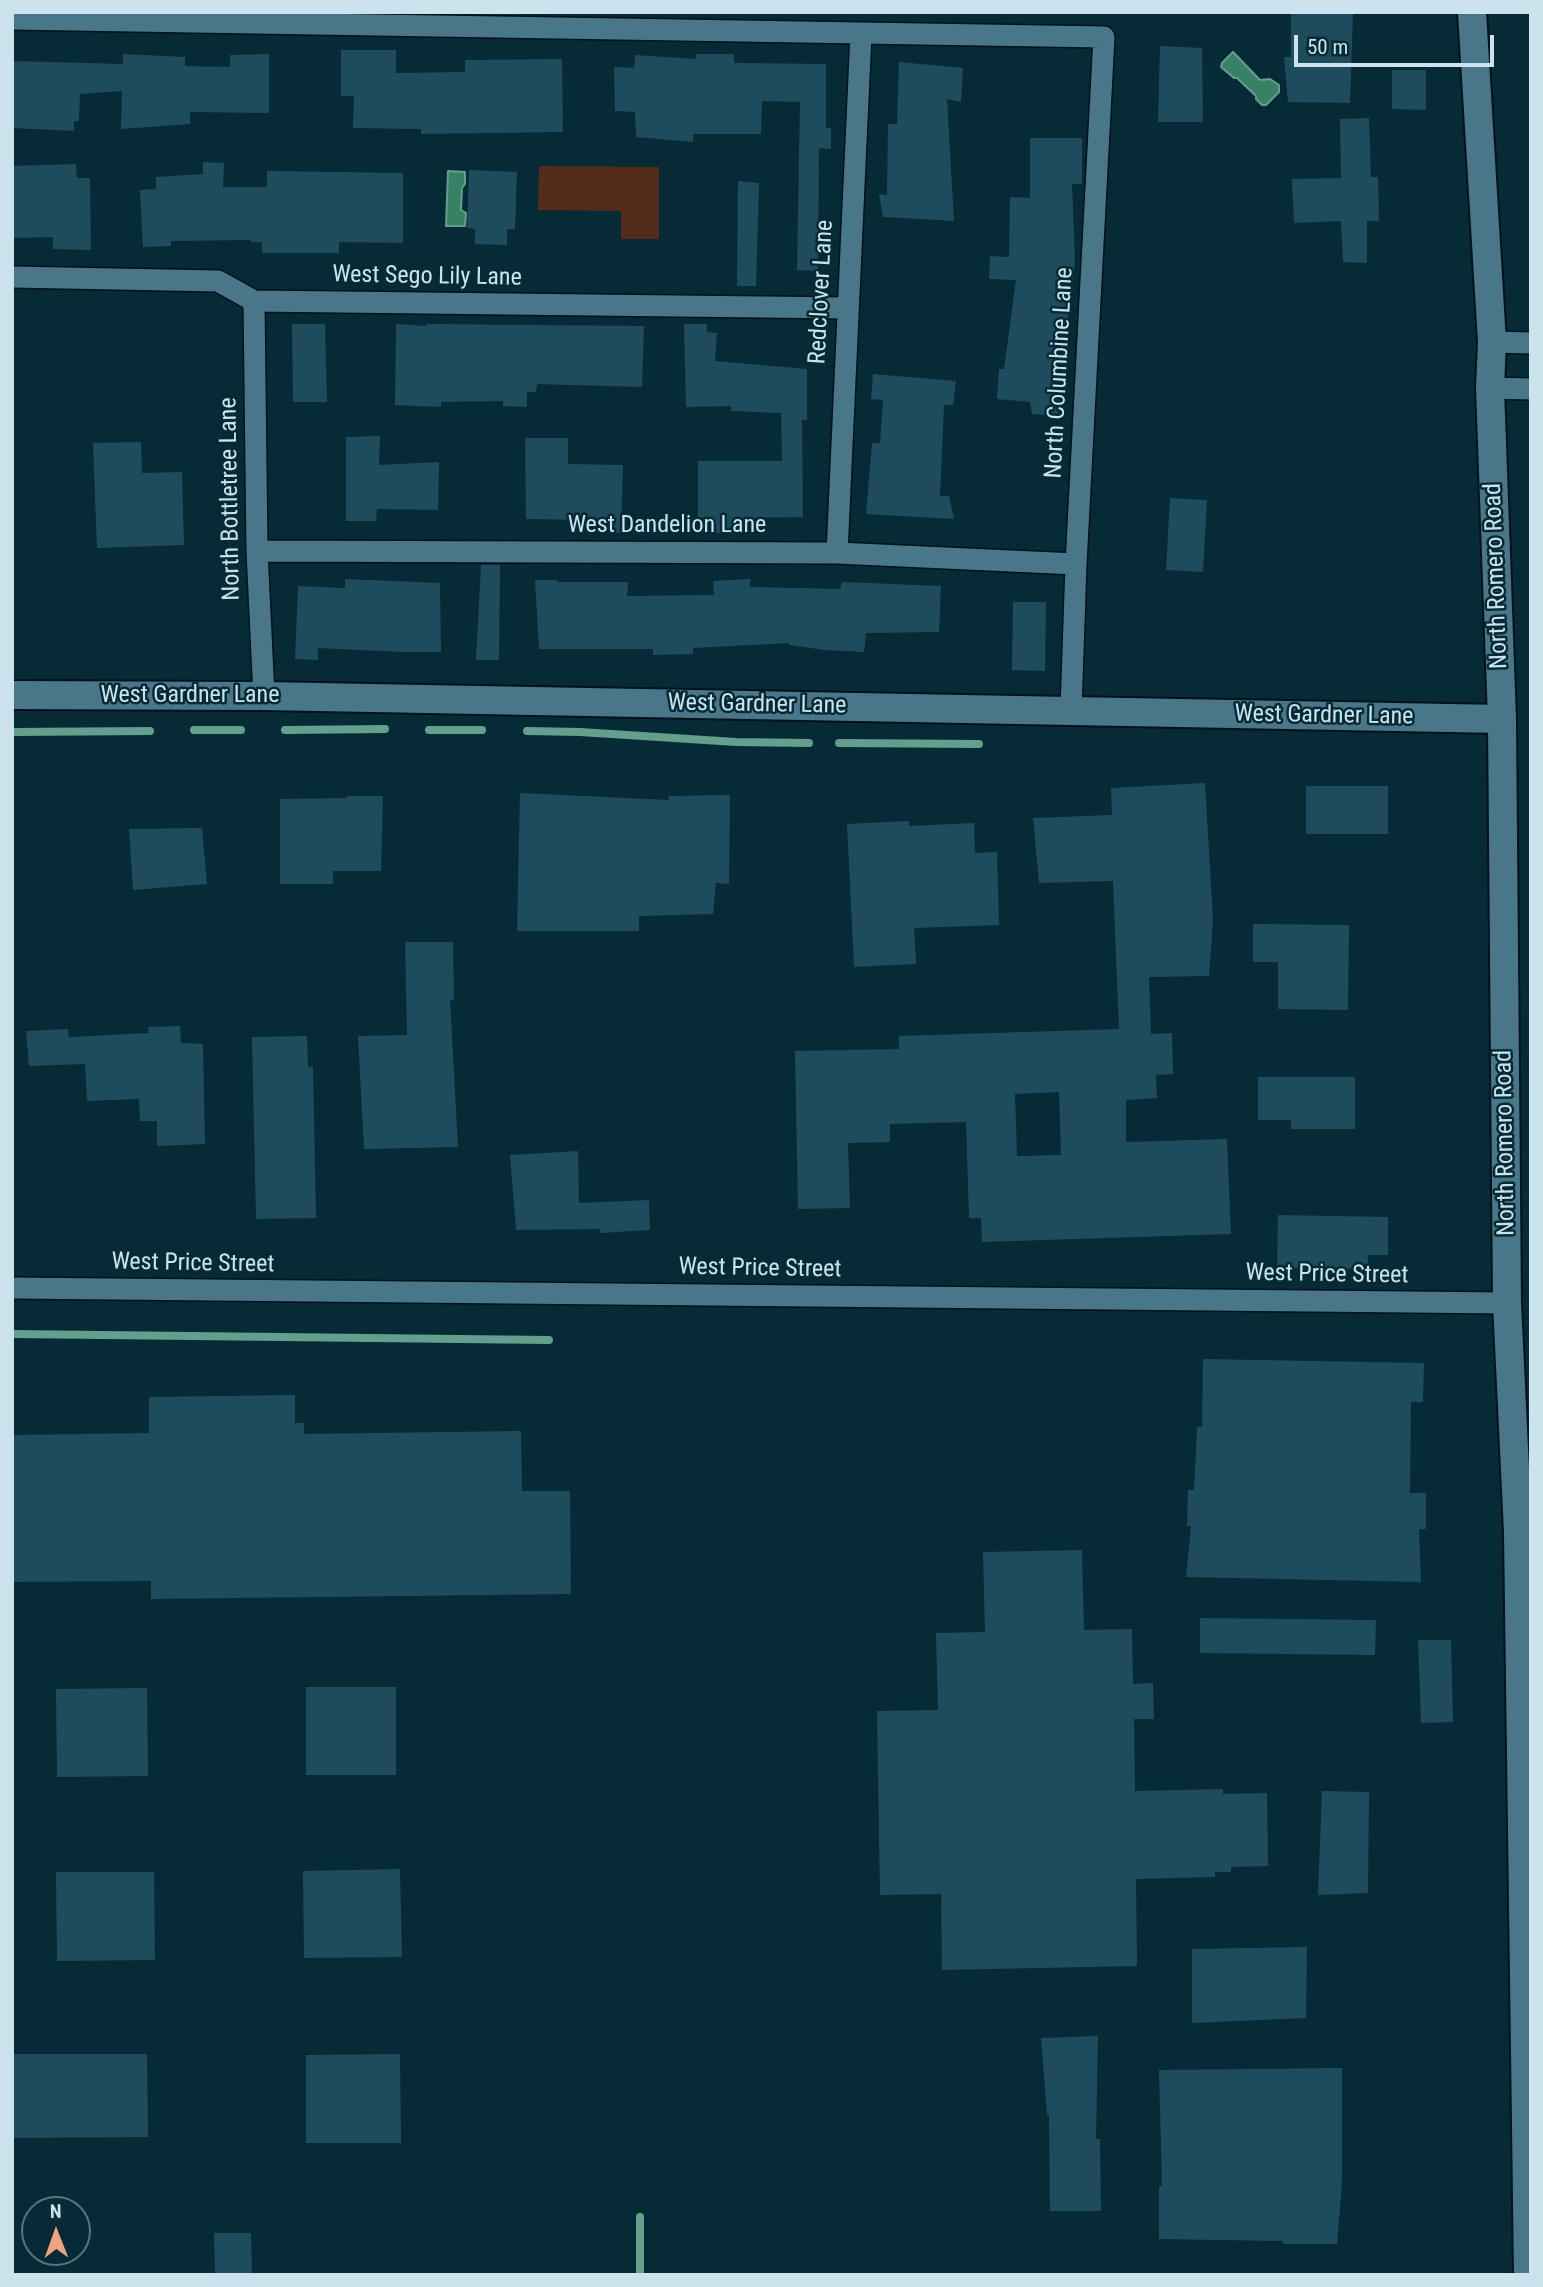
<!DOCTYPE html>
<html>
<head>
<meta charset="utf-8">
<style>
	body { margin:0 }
	#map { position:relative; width:1543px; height:2287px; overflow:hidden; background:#062b37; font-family:"Roboto Condensed",sans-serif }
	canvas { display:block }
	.frame { position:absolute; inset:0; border:14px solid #cbe3ed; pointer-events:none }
	.north { position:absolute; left:21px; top:2196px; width:70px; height:70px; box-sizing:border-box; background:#062b37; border:2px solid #557580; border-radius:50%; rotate:359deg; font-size:19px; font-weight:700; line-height:28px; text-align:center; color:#cbe3ed }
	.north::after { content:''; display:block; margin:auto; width:24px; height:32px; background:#f1a17d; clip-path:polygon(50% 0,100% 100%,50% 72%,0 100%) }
	.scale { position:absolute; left:1294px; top:35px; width:200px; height:32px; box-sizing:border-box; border:4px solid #cbe3ed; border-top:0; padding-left:9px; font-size:21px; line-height:24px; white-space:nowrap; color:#cbe3ed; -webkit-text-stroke:5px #062b37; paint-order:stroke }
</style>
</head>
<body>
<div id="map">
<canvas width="1543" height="2287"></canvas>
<div class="frame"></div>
<div class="north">N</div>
<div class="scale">50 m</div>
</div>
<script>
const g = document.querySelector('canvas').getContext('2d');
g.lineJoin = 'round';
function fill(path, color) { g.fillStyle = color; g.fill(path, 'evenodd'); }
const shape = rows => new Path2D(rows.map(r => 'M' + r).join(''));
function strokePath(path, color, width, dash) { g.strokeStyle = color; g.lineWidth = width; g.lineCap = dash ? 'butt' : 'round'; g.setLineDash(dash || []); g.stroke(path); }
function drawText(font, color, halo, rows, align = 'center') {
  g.font = font + ' "Roboto Condensed",sans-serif'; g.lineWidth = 5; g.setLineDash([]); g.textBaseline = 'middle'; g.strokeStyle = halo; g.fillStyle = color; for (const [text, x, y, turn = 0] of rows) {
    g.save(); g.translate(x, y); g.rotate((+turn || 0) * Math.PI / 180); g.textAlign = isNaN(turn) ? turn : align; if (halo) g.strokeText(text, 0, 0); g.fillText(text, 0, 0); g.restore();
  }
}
fill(shape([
	[539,166,659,167,659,239,621,239,621,211,538,210]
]), '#542c1a');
const water = shape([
	[1233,52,1260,80,1270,79,1279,85,1279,92,1266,105,1262,105,1256,99,1256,96,1237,78,1234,78,1221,67,1222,63,1233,52],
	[448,171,465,172,465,184,462,188,461,210,466,213,465,226,446,226,448,171]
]);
fill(water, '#388164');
strokePath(water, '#649e8d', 2);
strokePath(shape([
	[194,730,241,730],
	[285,730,385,729],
	[429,730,482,730],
	[527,731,580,732,736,742,809,743],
	[12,732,150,731],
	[839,743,979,744],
	[12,1334,549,1340],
	[640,2217,640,2275]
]), '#649e8d', 8);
fill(shape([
	[1291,12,1353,12,1350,103,1288,102,1284,57,1291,57],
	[1160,46,1202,48,1203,122,1158,122],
	[341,50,396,50,396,73,465,72,465,60,562,59,563,132,421,134,421,129,353,128,354,96,341,96],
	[123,54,185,57,185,66,230,67,230,55,269,54,269,113,190,112,190,124,121,129,122,91,80,94,79,121,74,121,74,131,12,128,12,61,123,64],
	[696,54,734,54,734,63,826,64,826,128,831,128,831,149,819,148,818,271,797,270,800,102,762,101,761,134,693,134,693,142,636,137,635,112,615,111,614,67,634,68,635,55,696,59],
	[899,62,963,68,961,102,947,99,954,221,883,217,879,194,887,195,888,124,897,124],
	[1392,70,1426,70,1426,110,1392,109],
	[1369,118,1371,177,1378,177,1379,221,1367,221,1367,263,1343,262,1341,221,1294,223,1292,179,1341,178,1340,119],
	[1030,138,1082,138,1082,184,1072,184,1075,260,1072,294,1068,294,1069,359,1062,358,1058,416,1032,414,1030,402,997,399,999,369,1004,369,1016,280,989,279,990,256,1009,257,1010,197,1030,198],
	[203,162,224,163,223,187,267,187,267,171,403,173,403,243,339,242,339,253,262,253,262,242,251,242,251,240,171,241,171,246,143,247,140,190,156,189,156,177,203,174],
	[76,164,77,178,90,178,91,250,53,249,53,237,12,238,12,166],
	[469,170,517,172,515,229,507,229,507,245,475,244,475,229,467,228],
	[738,181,759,183,756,286,737,286],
	[292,324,325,324,327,402,293,402],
	[396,324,426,326,426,324,644,326,642,387,537,384,536,392,527,392,527,407,503,406,503,401,441,402,441,407,395,405],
	[684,324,707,324,707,332,717,333,715,361,807,369,807,420,802,420,803,517,747,518,747,533,698,533,698,461,782,461,781,413,731,411,731,406,686,407],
	[873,374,956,381,953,405,944,405,940,496,949,496,954,519,866,514,872,443,880,443,883,400,871,399],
	[380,436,379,465,439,462,438,510,377,509,376,521,346,521,346,437],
	[525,438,568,438,568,464,623,465,621,533,593,532,591,520,526,519],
	[141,442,142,473,182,472,184,545,97,548,93,443],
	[1170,498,1207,500,1203,572,1166,570],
	[481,565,500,565,499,660,476,660],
	[345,579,440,583,441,652,403,652,318,648,318,660,295,659,298,586,345,588],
	[750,579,750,587,840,589,842,582,941,586,939,632,866,633,864,652,825,650,789,645,789,643,693,648,693,654,653,655,653,649,539,649,535,580,557,580,557,582,628,582,627,596,714,595,713,581],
	[1013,602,1046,602,1045,671,1012,670],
	[1205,783,1213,920,1209,976,1149,977,1151,1034,1172,1033,1173,1074,1156,1075,1157,1098,1126,1100,1126,1142,1227,1139,1231,1234,982,1242,981,1218,969,1218,966,1122,890,1124,890,1142,848,1143,850,1208,798,1209,795,1051,899,1049,899,1036,1119,1029,1113,881,1039,883,1033,818,1112,815,1111,788],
	[1059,1092,1061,1155,1017,1156,1015,1094],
	[1306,786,1388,786,1388,834,1306,834],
	[520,793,669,800,668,796,730,795,729,884,716,883,713,914,639,916,639,931,517,931],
	[347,796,383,796,381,871,333,871,333,884,280,884,280,799,347,798],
	[909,821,909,826,974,823,975,853,997,852,999,925,914,928,916,964,854,967,847,824],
	[202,828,207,884,133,890,129,829],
	[1253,924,1349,925,1348,1010,1278,1009,1278,962,1253,962],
	[405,942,453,942,454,1000,450,1000,458,1147,364,1149,358,1036,407,1035],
	[180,1026,181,1043,203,1044,205,1144,157,1146,157,1121,140,1121,139,1099,87,1101,85,1064,29,1066,26,1031,68,1029,69,1037,149,1033,148,1027],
	[307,1036,308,1067,313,1066,316,1218,256,1219,252,1037],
	[1258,1077,1355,1077,1355,1129,1291,1129,1291,1120,1258,1120],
	[578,1151,579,1203,649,1200,650,1230,600,1233,600,1229,516,1230,510,1155],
	[1278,1215,1388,1217,1388,1255,1368,1255,1368,1269,1277,1268],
	[1203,1359,1424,1363,1423,1402,1411,1402,1410,1493,1426,1493,1426,1529,1419,1529,1421,1582,1186,1577,1191,1526,1187,1526,1188,1490,1194,1490,1197,1427,1202,1427],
	[295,1395,295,1423,304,1423,304,1434,521,1431,522,1491,570,1491,571,1594,151,1599,151,1581,12,1582,12,1435,149,1433,149,1397],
	[1082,1550,1084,1630,1132,1629,1133,1684,1153,1683,1154,1719,1134,1719,1135,1791,1223,1789,1223,1794,1267,1793,1268,1866,1231,1867,1231,1872,1215,1872,1215,1877,1136,1879,1137,1966,942,1970,941,1894,880,1895,877,1711,938,1710,936,1633,985,1632,983,1552],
	[1200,1618,1376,1620,1375,1655,1200,1653],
	[1418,1640,1451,1640,1453,1722,1421,1723],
	[306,1687,396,1687,396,1775,306,1775],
	[147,1688,148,1776,57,1777,56,1689],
	[1322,1791,1369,1792,1368,1893,1318,1895],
	[400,1869,402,1957,304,1958,303,1871],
	[56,1872,154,1872,155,1960,57,1961],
	[1307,1947,1306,2018,1192,2023,1192,1949],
	[1098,2036,1096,2139,1100,2139,1101,2211,1050,2211,1049,2115,1047,2115,1041,2038],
	[12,2054,147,2054,148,2137,12,2138],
	[400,2054,401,2143,306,2143,306,2055],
	[1342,2068,1342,2182,1337,2244,1283,2244,1283,2241,1159,2239,1159,2186,1162,2186,1159,2070],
	[214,2233,251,2233,252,2275,215,2275]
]), '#1e4c5d');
const minor = shape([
	[12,19,1104,37,1076,564,1071,711],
	[12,277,218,281,254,301,847,308],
	[254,301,257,551,264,696],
	[1492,342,1531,343],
	[1490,388,1531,389],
	[257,551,837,553,1076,564],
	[837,553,861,34],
	[12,1288,1507,1303]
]);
const tertiary = shape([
	[1472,12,1492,342,1490,388,1502,719,1507,1303,1518,1532,1528,2275],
	[12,695,264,696,1502,719]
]);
strokePath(minor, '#00121a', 24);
strokePath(tertiary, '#00121a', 32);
strokePath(minor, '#497789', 21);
strokePath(tertiary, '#497789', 28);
drawText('24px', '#cbe3ed', '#062b37', [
	["West Sego Lily Lane",427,277,1],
	["Redclover Lane",822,292,-87],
	["North Columbine Lane",1060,373,-87],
	["North Bottletree Lane",231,499,-91],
	["West Dandelion Lane",667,526],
	["North Romero Road",1497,576,-92],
	["West Gardner Lane",190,696],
	["West Gardner Lane",757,705,1],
	["West Gardner Lane",1324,716,1],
	["North Romero Road",1506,1143,-91],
	["West Price Street",193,1264,1],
	["West Price Street",760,1269,1],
	["West Price Street",1327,1275,1]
]);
</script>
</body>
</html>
